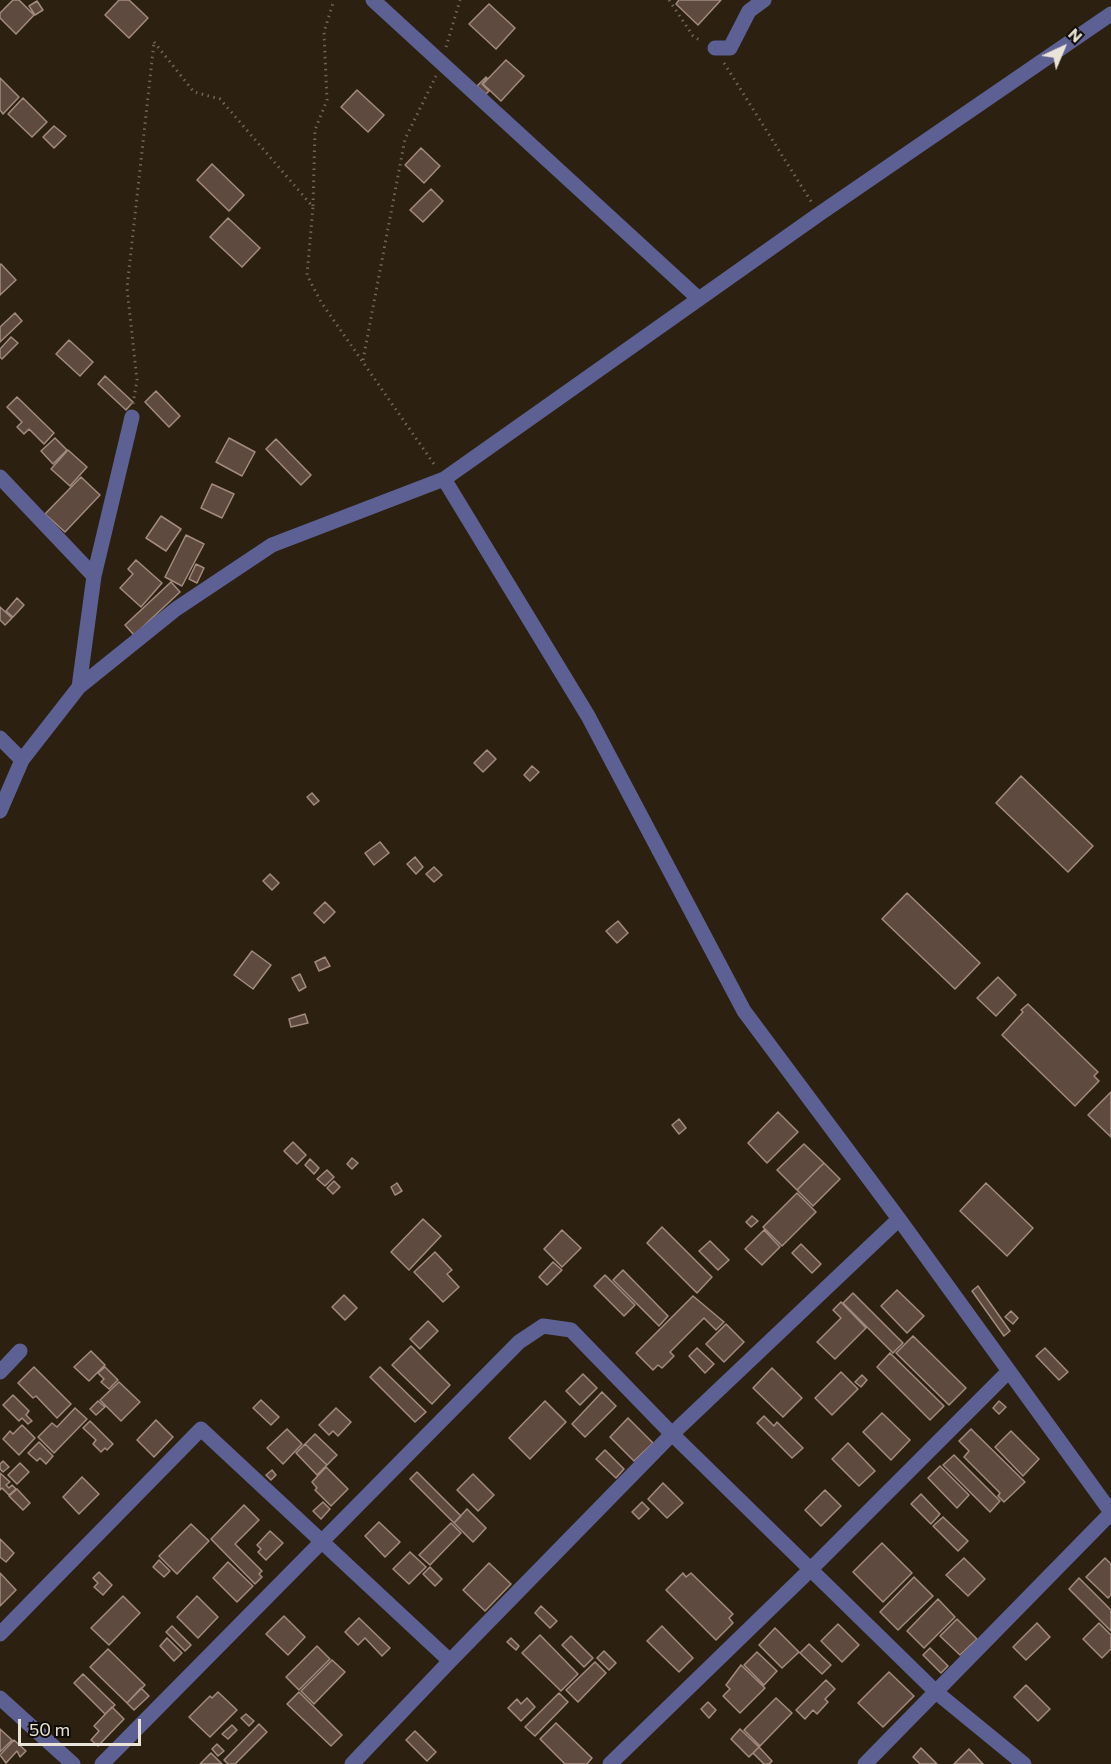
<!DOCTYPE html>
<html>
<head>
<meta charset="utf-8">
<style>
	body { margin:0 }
	#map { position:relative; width:1111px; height:1764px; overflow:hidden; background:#2c2110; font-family:Commissioner,sans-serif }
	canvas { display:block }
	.north { position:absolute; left:1033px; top:18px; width:60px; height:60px; -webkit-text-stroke:4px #100c05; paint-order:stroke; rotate:44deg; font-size:16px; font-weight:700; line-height:24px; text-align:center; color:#eae3d8 }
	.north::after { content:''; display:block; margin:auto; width:21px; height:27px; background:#eae3d8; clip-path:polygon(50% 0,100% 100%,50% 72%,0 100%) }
	.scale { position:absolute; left:18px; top:1719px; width:123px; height:27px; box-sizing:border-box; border:3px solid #eae3d8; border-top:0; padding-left:8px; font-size:18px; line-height:21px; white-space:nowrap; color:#eae3d8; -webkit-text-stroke:4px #100c05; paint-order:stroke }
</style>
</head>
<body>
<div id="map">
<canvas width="1111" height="1764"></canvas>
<div class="north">N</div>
<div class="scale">50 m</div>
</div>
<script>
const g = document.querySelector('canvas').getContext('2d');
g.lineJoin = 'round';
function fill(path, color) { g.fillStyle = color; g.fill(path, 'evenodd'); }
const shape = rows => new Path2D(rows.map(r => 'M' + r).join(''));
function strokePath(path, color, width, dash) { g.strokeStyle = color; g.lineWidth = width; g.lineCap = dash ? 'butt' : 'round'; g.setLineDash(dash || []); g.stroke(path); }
const building = shape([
	[13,0,19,0,34,15,16,34,0,18,0,13,13,0],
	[119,0,129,0,148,18,129,38,105,15,119,0],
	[679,0,721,0,698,25,676,4,679,0],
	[37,1,43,10,35,15,29,6,37,1],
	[489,4,515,28,496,49,469,24,489,4],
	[506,60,524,76,501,101,483,84,506,60],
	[486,77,487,78,482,84,489,91,486,94,477,86,486,77],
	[0,78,19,97,3,114,0,110,0,78],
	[357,90,384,115,368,132,341,107,357,90],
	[23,98,47,122,32,137,8,114,23,98],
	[54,126,66,136,54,148,43,137,54,126],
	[421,148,440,166,424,183,405,165,421,148],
	[212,164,244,195,229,211,197,180,212,164],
	[431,189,443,201,423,222,410,210,431,189],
	[228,218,260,248,242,267,210,237,228,218],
	[1,264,16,280,0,295,0,265,1,264],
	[15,313,22,321,0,342,0,327,15,313],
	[11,337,18,343,2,359,0,357,0,349,11,337],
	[69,340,93,362,80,376,56,354,69,340],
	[105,376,133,402,126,410,98,384,105,376],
	[156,391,180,416,169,427,145,402,156,391],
	[17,397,54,433,44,444,29,429,24,434,17,427,22,422,7,407,17,397],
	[55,438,67,450,53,464,41,451,55,438],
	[229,438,255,452,242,476,216,462,229,438],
	[276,439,311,475,301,485,266,449,276,439],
	[68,450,87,467,70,486,51,469,68,450],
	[81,477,100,495,65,532,45,514,81,477],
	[212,484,234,494,222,518,201,508,212,484],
	[161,516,181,529,166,551,146,538,161,516],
	[186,535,204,544,182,586,165,577,186,535],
	[136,560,162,583,141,607,120,588,133,574,128,569,136,560],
	[196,564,204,568,197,583,189,579,196,564],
	[171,582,180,592,134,635,125,625,171,582],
	[17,598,24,605,13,617,6,611,17,598],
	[0,607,12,618,5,625,0,620,0,607],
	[487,750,496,759,483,772,474,763,487,750],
	[532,766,539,772,530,781,524,775,532,766],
	[1021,776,1093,846,1068,872,996,803,1021,776],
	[312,793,319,801,314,805,307,797,312,793],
	[380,842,389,853,374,865,365,853,380,842],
	[415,857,423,867,416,874,407,864,415,857],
	[434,867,442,875,434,882,426,874,434,867],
	[270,874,279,883,272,890,263,881,270,874],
	[907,893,980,963,955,989,882,919,907,893],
	[325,902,335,912,324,923,314,913,325,902],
	[618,921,628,933,617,943,606,931,618,921],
	[252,951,271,965,253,989,234,975,252,951],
	[325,957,330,966,319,971,315,962,325,957],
	[300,974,306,987,299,991,292,978,300,974],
	[998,977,1016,995,996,1016,977,998,998,977],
	[1028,1004,1098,1072,1094,1076,1099,1081,1075,1106,1002,1035,1023,1012,1021,1010,1028,1004],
	[305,1014,308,1023,291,1027,289,1019,305,1014],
	[1111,1092,1111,1137,1088,1115,1111,1092],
	[778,1112,798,1132,767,1163,748,1143,778,1112],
	[679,1119,686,1128,679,1134,672,1125,679,1119],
	[293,1142,306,1155,297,1164,284,1151,293,1142],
	[804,1144,824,1163,797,1190,777,1170,804,1144],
	[352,1158,358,1163,352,1169,347,1164,352,1158],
	[310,1159,319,1168,314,1174,305,1165,310,1159],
	[824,1163,840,1179,813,1206,797,1190,824,1163],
	[327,1170,334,1177,325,1186,317,1179,327,1170],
	[334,1181,340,1187,333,1194,327,1188,334,1181],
	[397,1183,402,1191,395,1195,391,1187,397,1183],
	[986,1183,1033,1228,1007,1256,960,1211,986,1183],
	[797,1193,816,1212,782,1246,763,1227,797,1193],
	[752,1216,758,1221,751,1227,746,1222,752,1216],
	[423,1219,441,1236,409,1270,391,1252,423,1219],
	[662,1227,712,1277,697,1293,647,1243,662,1227],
	[562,1230,581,1248,562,1267,544,1249,562,1230],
	[764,1230,780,1247,762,1265,745,1249,764,1230],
	[710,1241,729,1260,718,1270,699,1251,710,1241],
	[801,1244,821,1264,812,1273,792,1253,801,1244],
	[435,1252,452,1270,447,1274,459,1287,443,1302,414,1272,435,1252],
	[553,1262,562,1270,547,1285,539,1277,553,1262],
	[623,1270,668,1316,659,1326,613,1280,623,1270],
	[605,1275,635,1305,624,1316,594,1286,605,1275],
	[978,1286,1010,1331,1004,1336,972,1291,978,1286],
	[897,1290,924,1316,907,1333,881,1306,897,1290],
	[853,1293,903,1343,893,1353,843,1303,853,1293],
	[344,1295,357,1308,345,1320,332,1307,344,1295],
	[693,1296,724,1322,716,1330,704,1318,670,1352,674,1356,662,1368,658,1365,653,1370,636,1353,693,1296],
	[841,1302,866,1328,835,1359,817,1342,841,1318,833,1310,841,1302],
	[1011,1311,1018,1318,1013,1324,1005,1317,1011,1311],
	[428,1321,438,1331,420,1349,410,1339,428,1321],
	[726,1324,744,1342,724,1362,706,1344,726,1324],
	[913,1336,966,1388,949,1405,896,1353,913,1336],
	[411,1346,450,1385,432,1404,392,1365,411,1346],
	[697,1348,714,1364,705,1373,689,1356,697,1348],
	[1045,1348,1068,1372,1059,1380,1036,1356,1045,1348],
	[91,1351,105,1365,89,1381,74,1367,91,1351],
	[890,1353,944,1406,930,1420,877,1367,890,1353],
	[34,1367,71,1404,57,1418,36,1396,33,1398,18,1383,34,1367],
	[105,1367,118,1380,109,1389,101,1382,104,1379,98,1373,105,1367],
	[380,1367,426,1412,415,1422,370,1377,380,1367],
	[772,1368,802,1398,783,1417,753,1388,772,1368],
	[841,1372,858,1389,832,1415,815,1398,841,1372],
	[583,1374,597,1388,580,1405,566,1391,583,1374],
	[862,1375,867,1380,861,1387,855,1382,862,1375],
	[119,1382,140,1402,121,1421,100,1400,119,1382],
	[602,1392,616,1406,585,1437,572,1424,602,1392],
	[13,1395,29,1411,26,1415,32,1421,28,1424,22,1418,19,1421,3,1405,13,1395],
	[261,1400,279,1417,271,1425,253,1408,261,1400],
	[98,1401,105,1407,96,1415,90,1409,98,1401],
	[545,1401,566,1422,530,1459,509,1438,545,1401],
	[999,1401,1006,1407,999,1414,993,1408,999,1401],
	[75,1408,87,1419,54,1453,38,1437,52,1423,57,1427,75,1408],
	[336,1408,351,1422,338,1436,333,1431,329,1435,319,1425,336,1408],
	[882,1413,910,1440,891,1460,863,1432,882,1413],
	[764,1416,774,1426,777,1422,803,1448,792,1458,757,1423,764,1416],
	[628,1418,653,1443,634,1461,610,1437,628,1418],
	[156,1420,173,1437,154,1457,137,1440,156,1420],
	[90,1421,113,1444,107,1450,105,1448,101,1452,93,1444,96,1440,83,1428,90,1421],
	[22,1425,35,1438,19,1455,3,1439,10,1431,13,1434,22,1425],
	[287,1429,302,1444,283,1464,267,1448,287,1429],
	[971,1429,1025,1482,1004,1502,998,1496,1000,1493,964,1457,969,1451,959,1441,971,1429],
	[1011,1431,1039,1459,1023,1476,995,1447,1011,1431],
	[315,1434,337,1455,327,1465,305,1444,315,1434],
	[39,1442,53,1456,46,1464,40,1458,37,1461,28,1453,39,1442],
	[848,1443,875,1471,859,1486,832,1459,848,1443],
	[305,1444,327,1465,317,1475,296,1453,305,1444],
	[605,1450,624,1469,616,1478,596,1459,605,1450],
	[954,1455,1000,1501,990,1512,943,1465,954,1455],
	[3,1461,9,1467,3,1472,0,1469,0,1464,3,1461],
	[20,1463,29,1472,17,1484,8,1475,20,1463],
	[940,1466,969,1495,957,1508,928,1478,940,1466],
	[326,1467,348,1489,331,1506,315,1490,317,1488,312,1482,326,1467],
	[272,1470,276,1475,271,1480,266,1475,272,1470],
	[417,1472,461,1516,454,1523,410,1479,417,1472],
	[0,1473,10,1482,6,1485,9,1488,12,1485,16,1489,9,1495,2,1488,0,1490,0,1473],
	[473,1474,494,1495,478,1511,457,1490,473,1474],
	[82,1477,99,1494,79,1514,63,1497,82,1477],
	[663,1483,683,1503,667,1518,648,1499,663,1483],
	[17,1489,30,1503,23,1510,9,1496,17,1489],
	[825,1490,841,1506,821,1526,805,1510,825,1490],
	[921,1494,940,1514,931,1524,911,1504,921,1494],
	[323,1502,330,1509,321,1519,313,1511,323,1502],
	[642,1502,649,1509,639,1519,632,1512,642,1502],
	[244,1505,259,1520,235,1544,262,1571,259,1574,262,1577,255,1584,211,1539,244,1505],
	[467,1509,486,1528,473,1542,454,1523,467,1509],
	[943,1517,968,1541,958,1551,933,1526,943,1517],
	[379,1522,400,1542,385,1557,365,1536,379,1522],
	[451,1523,461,1533,430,1565,419,1555,451,1523],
	[191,1524,209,1541,177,1574,159,1556,191,1524],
	[270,1531,283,1543,266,1560,258,1552,261,1549,257,1545,270,1531],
	[0,1539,14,1553,6,1562,0,1557,0,1539],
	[882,1543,912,1573,883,1602,853,1572,882,1543],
	[410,1552,426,1567,409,1584,393,1569,410,1552],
	[964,1558,985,1579,968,1596,946,1575,964,1558],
	[1105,1558,1111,1564,1111,1595,1108,1598,1086,1577,1105,1558],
	[159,1560,170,1571,164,1577,153,1567,159,1560],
	[228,1562,253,1586,237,1602,213,1578,228,1562],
	[489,1563,511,1584,485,1611,463,1590,489,1563],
	[430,1567,442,1579,435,1586,423,1574,430,1567],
	[99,1572,112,1585,103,1595,94,1587,98,1583,93,1578,99,1572],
	[0,1573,16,1590,0,1606,0,1573],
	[683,1573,686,1577,691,1573,733,1614,729,1618,733,1623,716,1640,666,1590,683,1573],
	[914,1577,933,1596,898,1630,880,1612,914,1577],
	[1079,1578,1111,1610,1111,1631,1069,1589,1079,1578],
	[123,1596,140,1613,109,1645,91,1628,123,1596],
	[197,1596,218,1617,198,1638,177,1617,197,1596],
	[938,1599,955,1617,924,1648,907,1631,938,1599],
	[541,1606,557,1621,550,1628,535,1613,541,1606],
	[284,1616,305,1637,288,1655,266,1634,284,1616],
	[359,1618,390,1648,382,1656,365,1638,358,1645,345,1632,359,1618],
	[957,1619,977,1639,960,1655,940,1636,957,1619],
	[1037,1623,1050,1637,1026,1660,1013,1647,1037,1623],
	[1099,1623,1111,1635,1111,1649,1102,1658,1083,1639,1099,1623],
	[838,1624,859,1645,842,1662,821,1641,838,1624],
	[172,1626,191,1645,185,1651,166,1632,172,1626],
	[662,1626,693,1658,679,1672,647,1641,662,1626],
	[775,1628,799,1652,782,1668,759,1645,775,1628],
	[540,1635,578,1674,561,1691,522,1653,540,1635],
	[571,1636,593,1658,584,1667,562,1645,571,1636],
	[167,1638,182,1653,174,1661,160,1646,167,1638],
	[511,1638,519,1646,516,1650,507,1642,511,1638],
	[809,1644,831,1665,822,1674,800,1653,809,1644],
	[317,1646,330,1659,299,1690,286,1677,317,1646],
	[930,1648,948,1666,941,1673,923,1655,930,1648],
	[108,1649,145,1685,127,1703,90,1667,108,1649],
	[604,1651,616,1663,609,1670,597,1658,604,1651],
	[757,1652,777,1671,764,1685,744,1665,757,1652],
	[332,1660,345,1672,314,1704,301,1691,332,1660],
	[595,1662,606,1673,578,1702,566,1690,595,1662],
	[741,1665,765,1688,740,1713,723,1696,730,1689,726,1685,741,1665],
	[889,1672,914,1696,883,1727,858,1703,889,1672],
	[83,1674,115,1705,105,1714,74,1683,83,1674],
	[826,1680,835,1689,825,1699,828,1702,817,1714,813,1710,805,1719,796,1710,826,1680],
	[1026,1685,1050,1709,1038,1721,1014,1697,1026,1685],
	[141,1688,149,1696,134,1710,127,1703,141,1688],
	[218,1692,237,1710,210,1737,189,1717,210,1696,212,1698,218,1692],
	[299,1692,342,1735,331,1746,287,1704,299,1692],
	[559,1693,568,1702,535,1736,525,1727,559,1693],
	[527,1698,535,1707,521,1721,508,1708,517,1699,521,1704,527,1698],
	[776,1698,792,1713,760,1746,744,1730,776,1698],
	[708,1702,716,1710,709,1718,701,1709,708,1702],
	[112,1707,124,1719,98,1746,91,1740,99,1731,94,1726,112,1707],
	[246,1714,254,1721,249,1726,241,1718,246,1714],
	[556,1723,592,1758,587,1764,565,1764,540,1739,556,1723],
	[259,1724,267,1732,235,1764,228,1764,224,1760,259,1724],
	[232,1725,237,1730,228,1739,222,1734,232,1725],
	[0,1729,12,1740,0,1752,0,1729],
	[740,1729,759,1747,749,1757,731,1739,740,1729],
	[415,1731,436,1752,427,1761,406,1740,415,1731],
	[14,1740,26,1751,20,1757,17,1751,6,1763,0,1755,14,1740],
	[217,1744,224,1751,218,1756,212,1749,217,1744],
	[759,1747,772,1761,769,1764,764,1764,753,1753,759,1747],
	[921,1748,937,1764,920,1764,913,1757,921,1748],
	[969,1749,983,1764,954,1764,969,1749],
	[211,1753,222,1764,200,1764,211,1753]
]);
fill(building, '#5f4a40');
strokePath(building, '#a28a7f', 1.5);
strokePath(shape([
	[669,0,693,36,701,41],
	[154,42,194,92,220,99,313,207,307,275,321,302,436,467],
	[446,47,460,0],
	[724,63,812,203],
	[313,206,315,130,327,100,324,32,334,0],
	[363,360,405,139,436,76],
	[133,404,137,380,127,288,154,42]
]), '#6f6556', 3, [1.5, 4.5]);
strokePath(shape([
	[373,0,699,299],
	[715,48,730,48,749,11,764,0],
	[0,477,94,576],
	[444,479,588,716,744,1011,899,1219,1111,1512],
	[79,687,94,576,132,417],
	[0,738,22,760],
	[0,811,22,760,79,687,176,609,272,545,444,479,819,214,1111,14],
	[0,1372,20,1351],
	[0,1634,201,1429,450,1661],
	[0,1698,73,1764],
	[102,1764,519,1342,543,1326,571,1330,672,1434,936,1692,1024,1764],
	[352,1764,450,1661,672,1434,899,1219],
	[610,1764,811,1569,1009,1371],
	[865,1764,1111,1513]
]), '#5c6093', 15);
</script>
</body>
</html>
